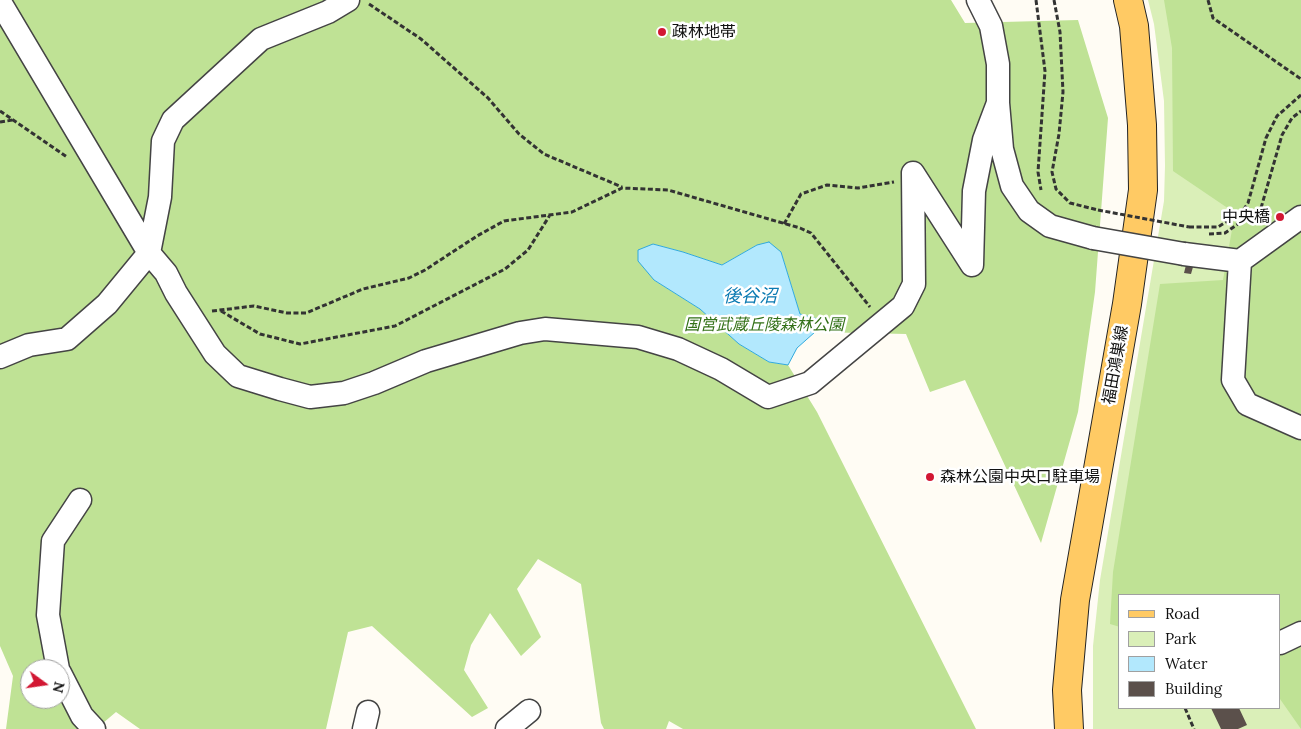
<!DOCTYPE html>
<html>
<head>
<meta charset="utf-8">
<style>
	body { margin:0 }
	#map { position:relative; width:1301px; height:729px; overflow:hidden; background:#fffcf4; font-family:Lora,serif }
	canvas { display:block }
	.legend { position:absolute; left:1118px; top:594px; width:162px; height:115px; box-sizing:border-box; background:#fff; border:1px solid #a0a0a0; margin:0; padding:6px 9px; list-style:none; font-size:15px; color:#111 }
	.legend li { display:flex; align-items:center; gap:10px; height:25px }
	.legend b { width:25px; border:1px solid #a0a0a0 }
	.north { position:absolute; left:20px; top:659px; width:50px; height:50px; box-sizing:border-box; background:#fff; border:1px solid #a0a0a0; border-radius:50%; rotate:104deg; font-size:14px; font-weight:700; line-height:20px; text-align:center; color:#111 }
	.north::after { content:''; display:block; margin:auto; width:18px; height:22px; background:#d21733; clip-path:polygon(50% 0,100% 100%,50% 72%,0 100%) }
</style>
</head>
<body>
<div id="map">
<canvas width="1301" height="729"></canvas>
<ul class="legend">
<li><b style="height:6px;background:#ffca64"></b>Road</li>
<li><b style="height:14px;background:#daefb8"></b>Park</li>
<li><b style="height:14px;background:#b2e8fd"></b>Water</li>
<li><b style="height:14px;background:#5b504b"></b>Building</li>
</ul>
<div class="north">N</div>
</div>
<script>
const g = document.querySelector('canvas').getContext('2d');
g.lineJoin = 'round';
function fill(path, color) { g.fillStyle = color; g.fill(path, 'evenodd'); }
const shape = rows => new Path2D(rows.map(r => 'M' + r).join(''));
function strokePath(path, color, width, dash) { g.strokeStyle = color; g.lineWidth = width; g.lineCap = dash ? 'butt' : 'round'; g.setLineDash(dash || []); g.stroke(path); }
function drawText(font, color, halo, rows, align = 'center') {
  g.font = font + ' Lora,"Noto Sans JP",serif'; g.lineWidth = 5; g.setLineDash([]); g.textBaseline = 'middle'; g.strokeStyle = halo; g.fillStyle = color; for (const [text, x, y, turn = 0] of rows) {
    g.save(); g.translate(x, y); g.rotate((+turn || 0) * Math.PI / 180); g.textAlign = isNaN(turn) ? turn : align; if (halo) g.strokeText(text, 0, 0); g.fillText(text, 0, 0); g.restore();
  }
}
fill(shape([
	[1148,0,1301,0,1301,729,1093,729,1093,646,1100,580,1164,201,1165,166,1164,101,1154,24],
	[1120,595,1280,595,1280,708,1120,708]
]), '#daefb8');
fill(shape([
	[0,0,951,0,965,23,1078,20,1108,118,1095,292,1078,412,1041,543,965,380,930,392,906,334,815,332,821,320,800,314,781,252,757,245,722,265,683,252,653,244,654,280,700,309,739,344,769,362,788,365,817,412,976,729,683,729,669,721,666,729,604,729,601,723,581,584,538,559,517,589,541,637,521,656,490,613,471,645,464,670,488,708,472,717,372,626,348,632,326,729,140,729,116,712,96,729,6,729,13,676,0,646],
	[30,669,60,669,60,699,30,699],
	[1164,0,1301,0,1301,729,1280,699,1280,595,1120,595,1120,627,1110,624,1113,572,1160,284,1223,280,1235,213,1173,171,1172,48]
]), '#bfe295');
const water = shape([
	[769,242,781,252,800,314,821,320,815,332,797,348,788,365,769,362,739,344,700,309,654,280,638,261,638,250,653,244,683,252,722,265,757,245,769,242]
]);
fill(water, '#b2e8fd');
strokePath(water, '#31a9dc', 1);
fill(shape([
	[1186,265,1193,267,1191,274,1184,273],
	[1211,708,1239,708,1247,725,1238,729,1221,729]
]), '#5b504b');
const minor = shape([
	[978,0,991,26,998,64,998,103,1002,149,1012,186,1029,211,1050,226,1093,238],
	[0,2,149,253,166,273,176,293,215,354,238,376,280,389,310,397,344,393,374,383,426,361,520,333,545,329,638,337,678,349,721,369,768,397,810,383,903,306,914,284,913,173,972,265,974,191,984,140,998,103],
	[1184,254,1240,261,1301,217],
	[1240,261,1233,380,1247,404,1301,428],
	[0,357,29,345,67,339,107,304,149,253,160,197,163,141,173,120,261,39,328,12,348,0],
	[1280,643,1301,633],
	[58,669,48,615,53,541,80,500],
	[60,673,82,716,94,729],
	[364,729,368,712],
	[507,729,529,711]
]);
const major = shape([
	[1069,729,1067,690,1075,600,1127,304,1143,190,1142,125,1134,26,1128,0]
]);
strokePath(minor, '#444', 25);
strokePath(major, '#222', 30);
strokePath(shape([
	[1036,0,1045,71,1038,172,1041,190],
	[1054,0,1060,32,1063,92,1059,134,1052,172,1056,189,1070,203,1098,210],
	[1208,0,1213,18,1301,79],
	[369,4,421,39,488,98,519,134,544,154,622,187],
	[0,111,67,157],
	[0,122,13,120],
	[784,224,801,194,827,185,858,188,894,182],
	[1189,227,1218,227,1242,212,1248,203,1266,138,1277,116,1301,95],
	[1209,234,1225,233,1261,208,1282,135,1292,118,1301,111],
	[212,311,254,306,287,313,306,313,363,289,409,278,425,270,477,236,504,221,572,212,622,188,668,190,800,228,811,233,870,307],
	[221,311,260,334,300,344,395,326,505,269,528,250,550,215],
	[1185,708,1194,729]
]), '#333', 3, [5, 2.5]);
strokePath(minor, '#fff', 22);
strokePath(major, '#ffca64', 28);
const minorBridge = shape([
	[1093,238,1184,254]
]);
strokePath(minorBridge, '#444', 25, []);
strokePath(shape([
	[1098,210,1189,227]
]), '#333', 3, [5, 2.5]);
strokePath(minorBridge, '#fff', 22);
for (const [x, y, r, color] of [
	[662,32,5,"#d21733"],
	[1280,217,5,"#d21733"],
	[930,477,5,"#d21733"]
]) { const dot = new Path2D(); dot.arc(x, y, r, 0, 2 * Math.PI); g.fillStyle = color; g.fill(dot); strokePath(dot, '#fff', 2); }
drawText('16px', '#111', '#fff', [
	["疎林地帯",672,32],
	["中央橋",1270,217,"right"],
	["森林公園中央口駐車場",940,477]
], 'left');
drawText('italic 16px', '#337118', '#fff', [
	["国営武蔵丘陵森林公園",764,325]
]);
drawText('16px', '#111', '#fff', [
	["福田鴻巣線",1116,365,-80]
]);
drawText('italic 18px', '#0a7ab2', '#fff', [
	["後谷沼",750,297]
]);
</script>
</body>
</html>
